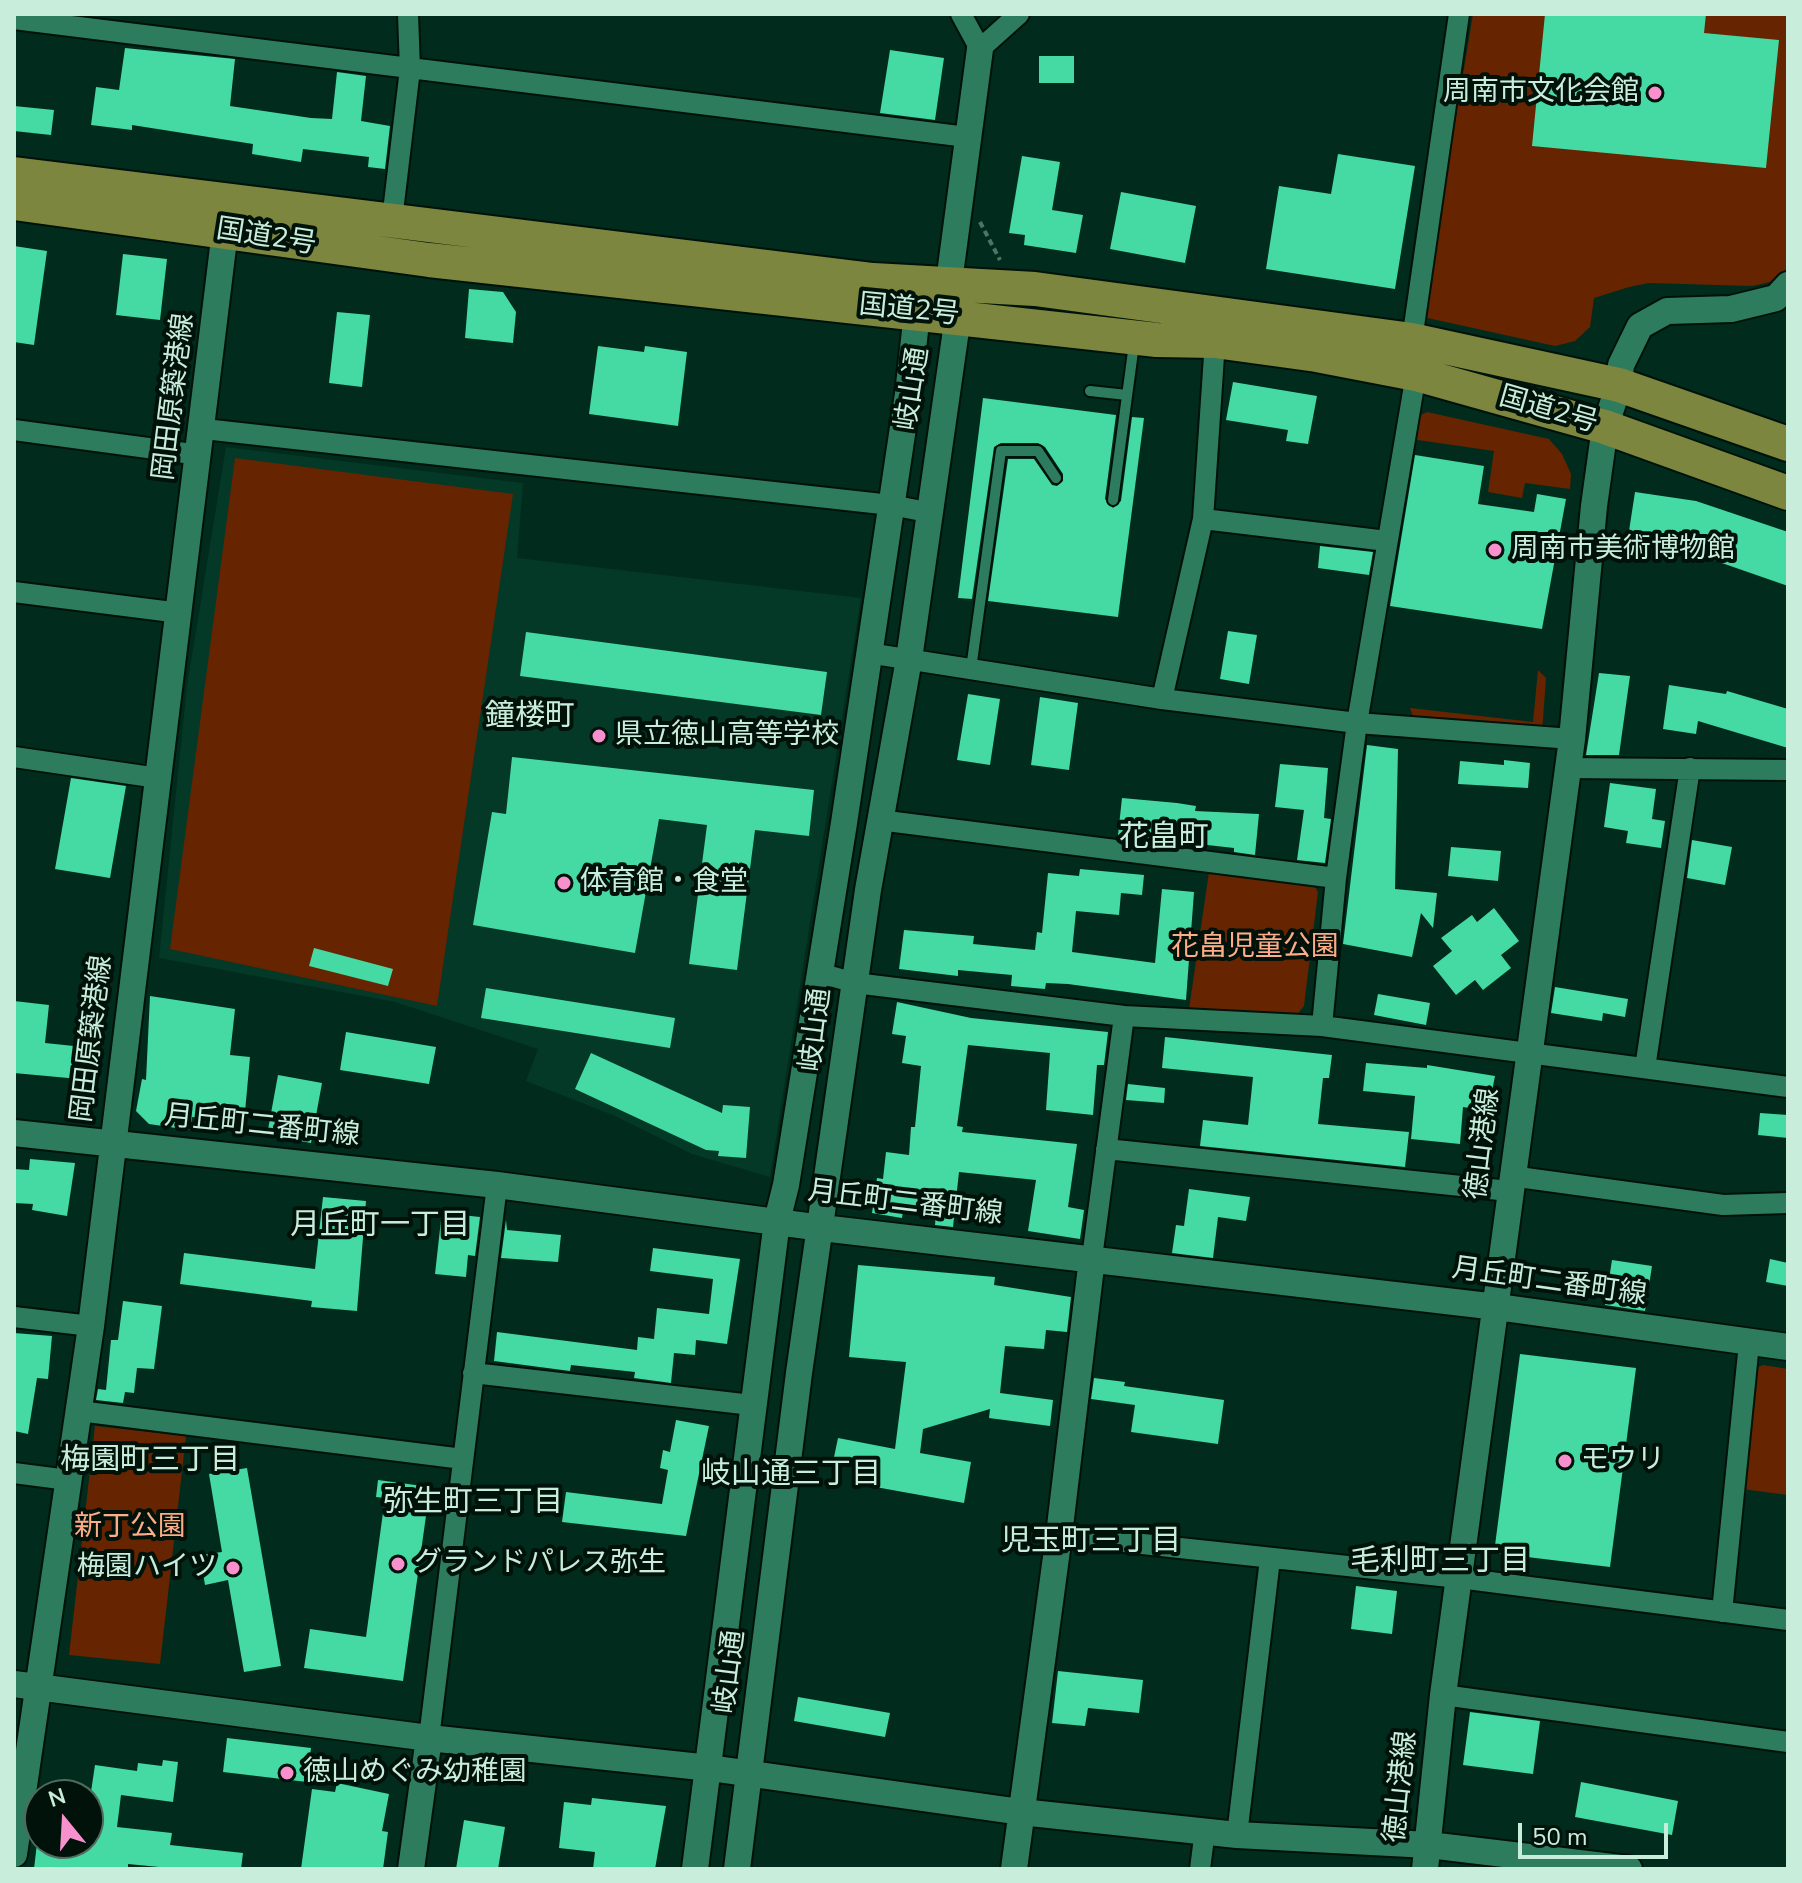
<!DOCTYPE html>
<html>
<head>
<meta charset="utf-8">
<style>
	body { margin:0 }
	#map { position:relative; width:1802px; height:1883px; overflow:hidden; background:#012c1d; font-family:"Nunito Sans",sans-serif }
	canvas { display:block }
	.frame { position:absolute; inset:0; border:16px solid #c8eddb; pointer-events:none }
	.north { position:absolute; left:24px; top:1779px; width:80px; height:80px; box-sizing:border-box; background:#001209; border:2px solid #506a5d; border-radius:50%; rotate:342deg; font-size:22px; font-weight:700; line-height:32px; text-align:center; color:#c8eddb }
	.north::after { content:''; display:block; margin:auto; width:28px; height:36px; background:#f790cd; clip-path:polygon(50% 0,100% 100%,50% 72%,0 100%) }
	.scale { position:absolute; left:1518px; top:1823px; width:150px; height:36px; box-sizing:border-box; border:4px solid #c8eddb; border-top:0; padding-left:10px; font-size:24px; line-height:28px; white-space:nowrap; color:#c8eddb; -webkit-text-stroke:6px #001209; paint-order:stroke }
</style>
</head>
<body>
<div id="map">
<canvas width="1802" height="1883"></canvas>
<div class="frame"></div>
<div class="north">N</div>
<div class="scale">50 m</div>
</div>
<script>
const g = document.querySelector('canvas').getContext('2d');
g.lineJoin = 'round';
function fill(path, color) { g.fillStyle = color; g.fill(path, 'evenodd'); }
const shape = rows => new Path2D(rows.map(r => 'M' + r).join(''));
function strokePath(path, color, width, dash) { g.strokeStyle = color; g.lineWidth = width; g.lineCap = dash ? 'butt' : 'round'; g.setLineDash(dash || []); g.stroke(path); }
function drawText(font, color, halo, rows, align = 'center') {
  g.font = font + ' "Nunito Sans","Noto Sans JP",sans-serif'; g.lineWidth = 8; g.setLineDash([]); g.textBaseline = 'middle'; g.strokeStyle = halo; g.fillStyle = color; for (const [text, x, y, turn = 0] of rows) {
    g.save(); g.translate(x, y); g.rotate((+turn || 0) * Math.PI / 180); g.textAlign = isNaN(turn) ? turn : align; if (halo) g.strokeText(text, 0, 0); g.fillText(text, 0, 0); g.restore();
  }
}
fill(shape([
	[226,447,523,483,517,558,861,598,770,1177,692,1154,615,1116,526,1081,538,1049,395,1002,159,958,187,686]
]), '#043827');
fill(shape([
	[1473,14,1788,14,1788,268,1770,282,1752,286,1649,283,1629,287,1594,298,1590,327,1575,341,1555,346,1423,317],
	[1427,412,1549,439,1562,454,1571,474,1570,489,1525,483,1522,498,1488,492,1494,451,1404,438,1413,419],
	[235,458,513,494,437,1006,170,949],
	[1538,670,1546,678,1542,733,1413,717,1410,708,1533,722],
	[1209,872,1315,887,1318,892,1304,1006,1295,1017,1283,1021,1189,1009],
	[1763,1365,1788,1369,1788,1495,1742,1489,1756,1368],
	[95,1426,186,1436,160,1664,69,1655]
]), '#672400');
fill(shape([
	[1545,14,1706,14,1704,33,1779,40,1766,168,1532,146],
	[125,48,235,59,230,106,311,118,332,119,337,72,366,76,361,121,390,126,385,169,368,167,369,157,303,149,301,162,252,154,253,144,132,125,132,130,91,125,96,87,119,90],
	[890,50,944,58,935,120,880,113],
	[1039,56,1074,56,1074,83,1039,83],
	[14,106,54,110,51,135,14,131],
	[1338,154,1415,166,1395,289,1266,269,1279,186,1331,194],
	[1022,156,1060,162,1052,210,1083,215,1076,253,1024,245,1025,235,1009,233],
	[1121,192,1196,206,1185,263,1110,249],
	[14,246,47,251,34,345,14,342],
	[123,254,167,259,160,320,116,315],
	[469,289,503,292,516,312,513,343,465,338],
	[337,312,370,315,362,387,329,383],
	[598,346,644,352,645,346,687,352,678,426,589,414],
	[1233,382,1317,396,1308,444,1286,441,1288,430,1226,420],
	[983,398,1116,415,1105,499,1113,508,1121,501,1132,417,1144,418,1118,617,988,601,1008,459,1034,459,1052,485,1057,486,1063,481,1063,474,1045,447,1038,443,1001,443,994,447,972,599,958,598],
	[1415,455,1484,466,1478,504,1534,512,1537,494,1566,499,1542,629,1390,606],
	[1635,492,1696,501,1788,532,1788,586,1693,553,1697,541,1629,531],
	[1320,546,1373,552,1369,575,1318,568],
	[1228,631,1257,635,1249,684,1220,679],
	[526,632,827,672,821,715,520,676],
	[1599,673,1630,676,1619,755,1586,755],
	[1669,685,1726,694,1727,691,1788,709,1788,748,1698,721,1696,734,1663,729],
	[968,694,1000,699,990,765,957,760],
	[1040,697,1078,703,1069,770,1031,765],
	[1367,745,1398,749,1395,889,1437,893,1433,928,1421,913,1412,957,1343,944],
	[512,757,814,790,809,836,755,830,737,970,689,964,707,825,659,819,635,953,473,925,492,812,506,814],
	[1504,760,1530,763,1528,788,1458,784,1460,761,1504,765],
	[1280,764,1328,768,1324,818,1331,819,1325,863,1297,860,1304,810,1275,807],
	[71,778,126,786,110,878,55,869],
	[1610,783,1656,789,1652,819,1665,821,1661,848,1626,843,1628,831,1604,827],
	[1122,798,1177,803,1196,806,1195,811,1259,814,1255,855,1234,852,1234,848,1118,835],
	[1692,840,1732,847,1725,885,1687,878],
	[1451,847,1501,851,1498,881,1448,876],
	[1080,869,1144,875,1142,895,1121,893,1119,915,1076,911,1072,952,1155,963,1162,889,1194,892,1186,1000,1068,984,1046,983,1045,989,1011,986,1012,975,958,970,958,976,899,969,904,930,974,936,973,944,1035,950,1037,932,1042,933,1048,873,1079,876],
	[1494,908,1519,941,1501,955,1511,968,1483,990,1475,980,1456,995,1433,966,1452,951,1441,938,1472,915,1477,922],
	[314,948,393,969,388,986,309,966],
	[1555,987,1628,999,1625,1017,1603,1013,1602,1021,1551,1013],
	[486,988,675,1018,670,1048,481,1018],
	[1378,994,1430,1003,1426,1025,1374,1015],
	[150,996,235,1009,230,1055,250,1057,245,1112,218,1109,217,1120,192,1117,190,1130,149,1124,136,1111,142,1079,146,1080],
	[14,1001,49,1005,45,1043,93,1048,90,1080,14,1073],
	[897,1002,971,1018,1108,1032,1104,1065,1097,1065,1093,1115,1046,1110,1050,1053,968,1045,957,1126,963,1127,962,1132,1077,1144,1068,1207,1084,1210,1080,1239,1028,1231,1036,1180,959,1172,953,1227,935,1225,936,1215,903,1211,902,1218,872,1213,877,1178,883,1179,886,1152,909,1155,911,1127,915,1127,921,1066,902,1063,906,1036,892,1034],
	[346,1032,436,1047,429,1084,340,1070],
	[1165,1037,1332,1055,1329,1078,1323,1078,1318,1124,1409,1132,1405,1167,1200,1146,1203,1120,1248,1125,1253,1077,1162,1068],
	[591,1053,722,1113,723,1105,750,1107,746,1158,718,1156,719,1151,706,1150,575,1089],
	[1366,1063,1427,1068,1427,1065,1495,1076,1488,1111,1463,1107,1460,1144,1411,1139,1415,1096,1363,1091],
	[278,1075,322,1083,311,1143,267,1135],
	[1128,1084,1165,1088,1164,1103,1126,1100],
	[1760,1113,1788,1115,1788,1138,1758,1135],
	[30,1159,75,1163,67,1216,32,1210,33,1204,14,1203,14,1169,29,1170],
	[1189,1189,1250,1197,1246,1221,1218,1217,1213,1258,1172,1253,1176,1225,1184,1226],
	[323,1197,366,1201,357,1311,311,1307,312,1301,180,1284,184,1253,315,1269],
	[452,1214,480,1217,475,1256,468,1255,466,1277,435,1274,441,1220,452,1221],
	[506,1220,507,1230,561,1235,558,1262,501,1258],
	[653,1248,740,1259,727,1344,696,1340,695,1355,674,1353,671,1383,634,1378,635,1372,571,1365,570,1371,494,1361,497,1332,637,1350,638,1337,654,1339,657,1308,709,1314,713,1279,650,1271],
	[1770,1259,1788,1263,1788,1286,1766,1282],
	[1612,1260,1652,1266,1645,1311,1605,1305],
	[858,1265,995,1277,994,1285,1071,1297,1067,1332,1046,1330,1044,1349,1005,1346,1000,1393,1053,1400,1050,1426,989,1418,990,1409,923,1429,920,1453,971,1462,964,1503,870,1486,873,1470,833,1462,838,1438,895,1449,906,1362,849,1357],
	[123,1301,162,1306,154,1369,137,1368,134,1393,125,1392,123,1403,96,1400,98,1389,106,1390,111,1340,118,1340],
	[14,1333,52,1336,48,1379,37,1378,28,1434,14,1431],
	[1520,1354,1636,1368,1610,1567,1494,1553],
	[1094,1378,1125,1382,1124,1386,1224,1400,1218,1444,1131,1432,1135,1405,1091,1399],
	[676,1420,709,1426,686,1536,562,1522,566,1492,662,1504,668,1470,660,1468,663,1450,670,1452],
	[247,1468,281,1666,244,1672,228,1580,205,1585,200,1555,222,1552,209,1474],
	[378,1480,430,1487,403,1681,304,1668,310,1629,366,1637,385,1498,376,1497],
	[1356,1586,1397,1591,1392,1634,1351,1629],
	[1058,1671,1143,1680,1139,1713,1088,1708,1085,1726,1052,1723],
	[798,1697,890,1713,885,1737,794,1721],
	[1470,1712,1540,1721,1533,1774,1463,1765],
	[227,1738,311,1748,307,1782,223,1772],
	[163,1760,178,1762,173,1802,121,1795,117,1827,172,1833,170,1845,243,1853,241,1869,180,1869,128,1864,128,1869,34,1869,37,1843,90,1843,93,1805,89,1805,95,1765,137,1771,138,1763,162,1766],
	[1581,1782,1678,1801,1672,1835,1575,1817],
	[337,1783,389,1794,382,1831,388,1832,383,1869,301,1869,312,1789,335,1792],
	[592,1798,666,1806,655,1869,593,1869,595,1852,559,1848,564,1802,591,1805],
	[464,1820,505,1827,498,1869,456,1869]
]), '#45d9a3');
const service = shape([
	[1090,391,1127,395],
	[1113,500,1134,344],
	[971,669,1001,451,1038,451,1056,478]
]);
const minor = shape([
	[961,14,980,49,1019,14],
	[14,19,967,137],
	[392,220,410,69,408,14],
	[1412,340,1459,14],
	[204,429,891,505,927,512],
	[14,430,200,455],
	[1203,519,1387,541],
	[14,592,180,613],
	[868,653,1162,699,1357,723,1572,739],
	[1162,699,1203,519,1215,341],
	[14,757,158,778],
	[1567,768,1788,770],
	[879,820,1336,878],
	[820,973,855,983,1124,1016,1322,1026,1788,1087],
	[1322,1026,1336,878,1357,723,1416,374],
	[1645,1068,1690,768],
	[1106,1149,1509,1191],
	[1511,1176,1723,1205,1788,1203],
	[1092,1258,1124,1016],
	[14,1317,91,1326],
	[473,1373,752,1405],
	[79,1411,463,1459],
	[14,1473,68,1480],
	[1059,1535,1459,1578,1788,1620],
	[1722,1612,1749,1343],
	[1443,1695,1788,1742],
	[429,1738,497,1185],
	[1237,1835,1270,1559],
	[1200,1869,1205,1830]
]);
const tertiary = shape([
	[14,1133,497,1185,822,1228,1497,1307,1788,1347],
	[14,1684,429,1738,710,1768,1021,1812,1237,1835,1429,1845,1629,1869],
	[14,1854,91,1326,225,231],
	[411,1869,429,1738],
	[695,1869,777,1221,786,1185,844,823,908,394,917,313,929,301],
	[737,1869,799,1373,868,890,909,659,958,316,949,282,980,49],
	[1014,1869,1059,1535,1092,1258],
	[1425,1869,1443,1695,1572,739,1594,506,1605,427,1619,385,1621,365,1640,326,1667,311,1731,309,1776,298,1788,285]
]);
const trunk = shape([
	[14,174,873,280,1035,289,1412,340,1619,385,1788,444],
	[14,203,429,260,1157,340,1215,341,1317,355,1416,374,1605,427,1788,493]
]);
strokePath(service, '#001209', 14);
strokePath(minor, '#001209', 24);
strokePath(tertiary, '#001209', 30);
strokePath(trunk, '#001209', 38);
strokePath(shape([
	[980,222,1000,260]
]), '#4d7565', 4, [6, 4]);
strokePath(service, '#2e7c5e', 10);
strokePath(minor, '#2e7c5e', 20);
strokePath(tertiary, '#2e7c5e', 26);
strokePath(trunk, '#7c863e', 34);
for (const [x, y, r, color] of [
	[1655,93,8,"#f790cd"],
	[1495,550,8,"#f790cd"],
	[599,736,8,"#f790cd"],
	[564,883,8,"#f790cd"],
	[1565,1461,8,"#f790cd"],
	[398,1564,8,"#f790cd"],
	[233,1568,8,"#f790cd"],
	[287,1773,8,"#f790cd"]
]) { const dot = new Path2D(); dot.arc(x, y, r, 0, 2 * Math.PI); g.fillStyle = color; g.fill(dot); strokePath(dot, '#001209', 3); }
drawText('28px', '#c8eddb', '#001209', [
	["周南市文化会館",1639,93,"right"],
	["周南市美術博物館",1511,550],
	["県立徳山高等学校",615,736],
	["体育館・食堂",580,883],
	["モウリ",1581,1461],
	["グランドパレス弥生",414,1564],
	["梅園ハイツ",217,1568,"right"],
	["徳山めぐみ幼稚園",303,1773]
], 'left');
drawText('28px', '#c8eddb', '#001209', [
	["国道2号",266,238,9],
	["国道2号",909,311,6],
	["岐山通",914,389,-81],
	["岡田原築港線",175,397,-83],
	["国道2号",1548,411,16],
	["岐山通",817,1030,-83],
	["岡田原築港線",93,1039,-83],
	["月丘町二番町線",262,1127,6],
	["徳山港線",1484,1144,-83],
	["月丘町二番町線",905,1204,7],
	["月丘町二番町線",1549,1283,8],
	["岐山通",731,1672,-83],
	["徳山港線",1402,1787,-84]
]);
drawText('28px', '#fcac88', '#001209', [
	["花畠児童公園",1255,948],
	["新丁公園",130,1528]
]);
drawText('30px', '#c8eddb', '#001209', [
	["鐘楼町",530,718],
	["花畠町",1164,839],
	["月丘町一丁目",380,1227],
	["梅園町三丁目",150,1462],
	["岐山通三丁目",791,1476],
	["弥生町三丁目",473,1504],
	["児玉町三丁目",1091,1543],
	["毛利町三丁目",1440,1563]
]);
</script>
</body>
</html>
